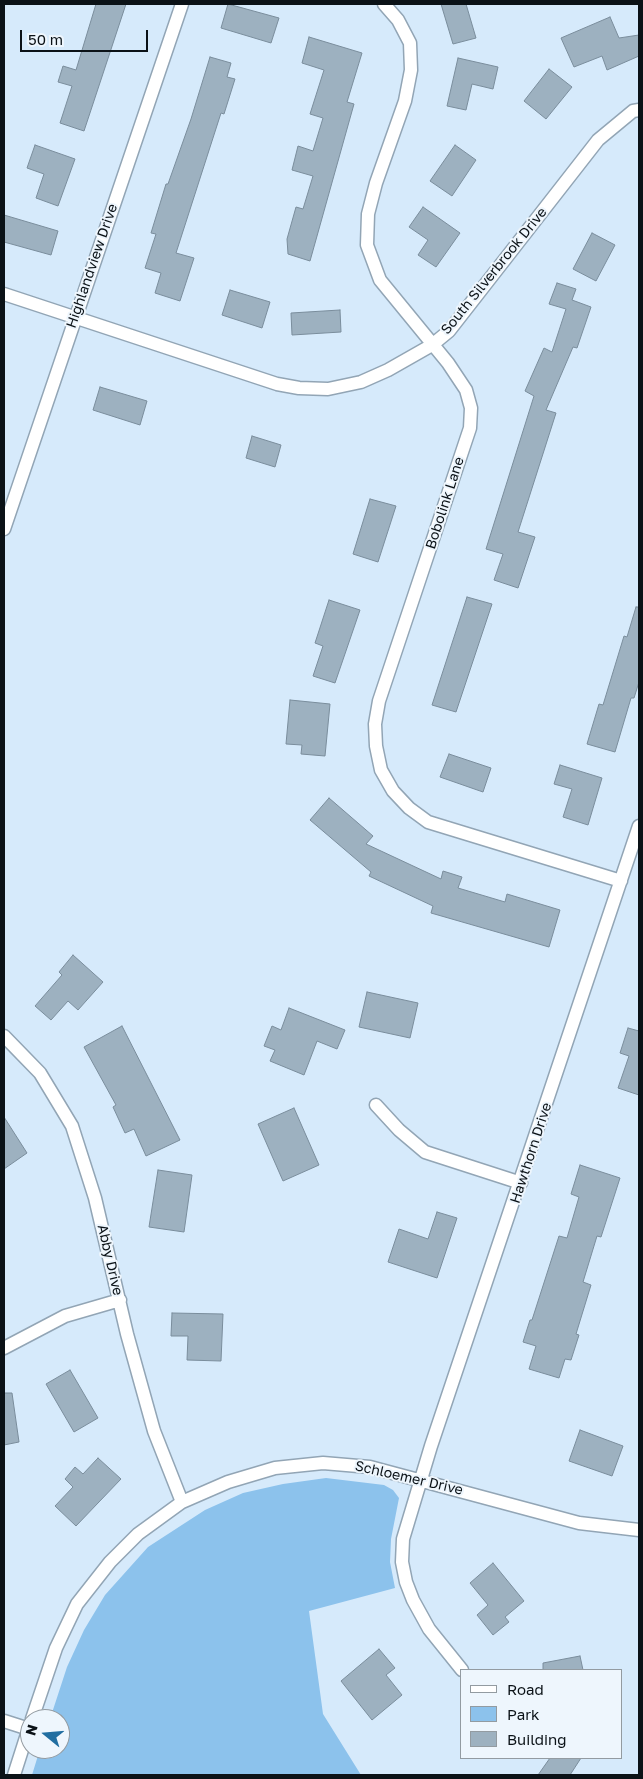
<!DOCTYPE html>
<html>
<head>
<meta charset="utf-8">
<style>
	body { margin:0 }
	#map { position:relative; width:643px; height:1779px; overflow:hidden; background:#d6eafb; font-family:"Golos Text",sans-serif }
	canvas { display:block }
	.frame { position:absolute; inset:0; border:5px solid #0b1217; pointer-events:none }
	.legend { position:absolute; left:460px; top:1669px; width:162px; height:90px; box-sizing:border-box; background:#eef6fd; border:1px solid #939ba1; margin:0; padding:6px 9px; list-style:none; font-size:15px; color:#0b1217 }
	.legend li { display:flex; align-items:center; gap:10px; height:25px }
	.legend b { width:25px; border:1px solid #939ba1 }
	.north { position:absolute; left:20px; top:1709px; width:50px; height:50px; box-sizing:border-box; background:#eef6fd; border:1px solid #939ba1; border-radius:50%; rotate:287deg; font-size:14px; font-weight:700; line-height:20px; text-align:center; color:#0b1217 }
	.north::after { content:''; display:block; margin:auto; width:18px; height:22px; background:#216ea1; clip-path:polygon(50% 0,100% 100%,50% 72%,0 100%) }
	.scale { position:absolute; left:20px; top:30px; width:128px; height:22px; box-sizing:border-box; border:2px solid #0b1217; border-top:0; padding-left:6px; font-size:15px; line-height:18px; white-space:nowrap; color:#0b1217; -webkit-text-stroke:4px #eef6fd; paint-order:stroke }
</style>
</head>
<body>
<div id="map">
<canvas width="643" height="1779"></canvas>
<div class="frame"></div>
<ul class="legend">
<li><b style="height:6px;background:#fff"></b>Road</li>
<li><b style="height:14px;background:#8cc2ec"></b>Park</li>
<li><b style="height:14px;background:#9db1c0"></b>Building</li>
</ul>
<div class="north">N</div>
<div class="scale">50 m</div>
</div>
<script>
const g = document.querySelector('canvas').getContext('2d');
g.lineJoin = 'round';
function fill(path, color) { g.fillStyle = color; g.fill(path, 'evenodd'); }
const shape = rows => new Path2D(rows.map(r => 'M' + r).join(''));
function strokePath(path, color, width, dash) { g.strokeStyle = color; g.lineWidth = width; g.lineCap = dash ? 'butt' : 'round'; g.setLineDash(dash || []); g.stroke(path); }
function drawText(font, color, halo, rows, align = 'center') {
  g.font = font + ' "Golos Text",sans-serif'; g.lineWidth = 4; g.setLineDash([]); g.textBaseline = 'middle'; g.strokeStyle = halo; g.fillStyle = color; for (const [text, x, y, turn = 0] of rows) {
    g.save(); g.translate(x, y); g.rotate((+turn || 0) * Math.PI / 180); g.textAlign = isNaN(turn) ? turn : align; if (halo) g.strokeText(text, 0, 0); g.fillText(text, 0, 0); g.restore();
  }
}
fill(shape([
	[326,1478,384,1485,393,1490,399,1498,391,1539,390,1562,395,1588,309,1611,323,1714,361,1775,32,1775,40,1749,60,1749,60,1719,50,1719,67,1667,84,1630,105,1595,148,1547,205,1510,243,1493,283,1484]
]), '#8cc2ec');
const building = shape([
	[96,4,126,4,84,131,60,123,72,86,58,82,63,66,76,70,96,4],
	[228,4,279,18,271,43,221,28,228,4],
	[441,4,466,4,476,38,453,44,441,4],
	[610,17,619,38,639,35,639,56,607,70,602,56,574,67,561,38,610,17],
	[309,37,362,53,347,102,354,104,310,261,288,254,287,239,296,207,303,209,313,176,292,170,298,146,313,151,323,118,310,114,324,70,302,63,309,37],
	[210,57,231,63,227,77,235,79,224,114,221,113,176,253,194,258,180,301,155,293,161,273,145,268,156,234,151,233,166,184,168,184,191,119,210,57],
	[458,58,498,67,493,89,472,84,466,110,447,106,458,58],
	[549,69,572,87,546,119,524,101,549,69],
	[35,145,75,159,58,206,36,198,44,174,27,168,35,145],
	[455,145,476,160,452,196,430,181,455,145],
	[423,207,460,233,436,267,418,255,428,240,409,227,423,207],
	[4,215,58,231,51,255,4,242,4,215],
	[592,233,615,245,596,281,573,269,592,233],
	[557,283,576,289,572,300,591,307,577,348,573,347,546,410,556,413,518,532,535,537,518,588,494,580,503,554,486,549,534,396,525,391,544,348,552,352,566,309,549,304,557,283],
	[230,290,270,302,262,328,222,315,230,290],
	[340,310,341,332,292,335,291,313,340,310],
	[100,387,147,401,140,425,93,410,100,387],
	[252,436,281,445,275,467,246,458,252,436],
	[370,499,396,506,378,562,353,554,370,499],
	[467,597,492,604,456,712,432,705,467,597],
	[329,600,360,610,335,683,313,676,323,646,315,643,329,600],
	[636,607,639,607,639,682,634,698,631,698,615,752,587,744,599,704,603,705,624,636,627,637,636,607],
	[290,700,330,704,325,756,301,754,302,745,286,744,290,700],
	[449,754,491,768,483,792,440,777,449,754],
	[560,765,602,778,588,825,563,817,572,789,554,784,560,765],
	[329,798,373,836,366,844,441,879,443,871,462,877,458,888,505,902,507,894,560,910,549,947,431,913,433,906,369,876,371,872,310,820,329,798],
	[73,955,103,982,78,1010,68,1001,51,1020,35,1006,62,975,59,972,73,955],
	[367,992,418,1003,410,1038,359,1027,367,992],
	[289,1008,345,1030,337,1049,317,1041,304,1075,270,1061,275,1050,264,1046,272,1026,281,1030,289,1008],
	[122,1026,180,1140,146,1156,134,1129,125,1133,113,1107,116,1105,84,1047,122,1026],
	[628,1028,639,1031,639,1095,618,1088,629,1056,620,1053,628,1028],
	[294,1108,319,1165,283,1181,258,1124,294,1108],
	[4,1117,27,1153,4,1169,4,1117],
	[580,1165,620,1178,601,1237,597,1236,583,1282,591,1285,576,1334,579,1335,571,1360,565,1359,559,1378,529,1369,536,1346,523,1342,530,1320,532,1320,559,1236,567,1238,579,1197,571,1194,580,1165],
	[158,1170,192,1175,184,1232,149,1227,158,1170],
	[437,1212,457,1218,437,1278,388,1262,399,1229,428,1239,437,1212],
	[172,1313,223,1314,221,1361,187,1360,188,1336,171,1336,172,1313],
	[70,1370,98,1418,74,1432,46,1384,70,1370],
	[4,1393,12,1393,19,1442,4,1445,4,1393],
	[580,1430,623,1446,612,1476,569,1461,580,1430],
	[98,1458,121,1479,76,1526,55,1506,73,1487,65,1479,75,1467,83,1474,98,1458],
	[493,1563,524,1601,505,1617,509,1622,493,1635,477,1615,488,1605,470,1583,493,1563],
	[379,1649,395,1668,386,1675,402,1695,372,1720,341,1681,379,1649],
	[580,1656,583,1670,543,1670,543,1663,580,1656],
	[550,1758,581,1758,570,1775,538,1775,550,1758]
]);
fill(building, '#9db1c0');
strokePath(building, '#7a8d9c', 1);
const street = shape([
	[384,4,398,20,410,43,411,70,405,101,376,183,368,214,367,245,380,280,448,363,466,390,471,408,470,428,379,701,375,724,376,746,381,770,393,791,409,808,428,822,621,881],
	[4,294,277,384,299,388,328,389,361,382,388,370,432,345,449,331,598,140,633,111,639,110],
	[4,529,182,4],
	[4,1036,40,1073,72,1126,95,1198,127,1334,154,1431,182,1502],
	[376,1105,399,1130,425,1152,521,1183],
	[4,1348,65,1316,120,1300],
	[462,1670,429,1629,413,1600,406,1582,402,1562,403,1539,431,1446,639,826],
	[32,1719,56,1648,77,1604,110,1562,138,1534,182,1502,228,1482,275,1468,323,1463,370,1467,579,1523,639,1530],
	[4,1721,29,1729],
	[14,1775,30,1725]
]);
strokePath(street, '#92a5b5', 15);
strokePath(street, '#fff', 12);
drawText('14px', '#0b1217', '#eef6fd', [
	["Highlandview Drive",92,266,-71],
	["South Silverbrook Drive",494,271,-51],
	["Bobolink Lane",445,503,-72],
	["Hawthorn Drive",531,1153,-72],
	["Abby Drive",110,1260,77],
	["Schloemer Drive",409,1478,13]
]);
</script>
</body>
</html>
